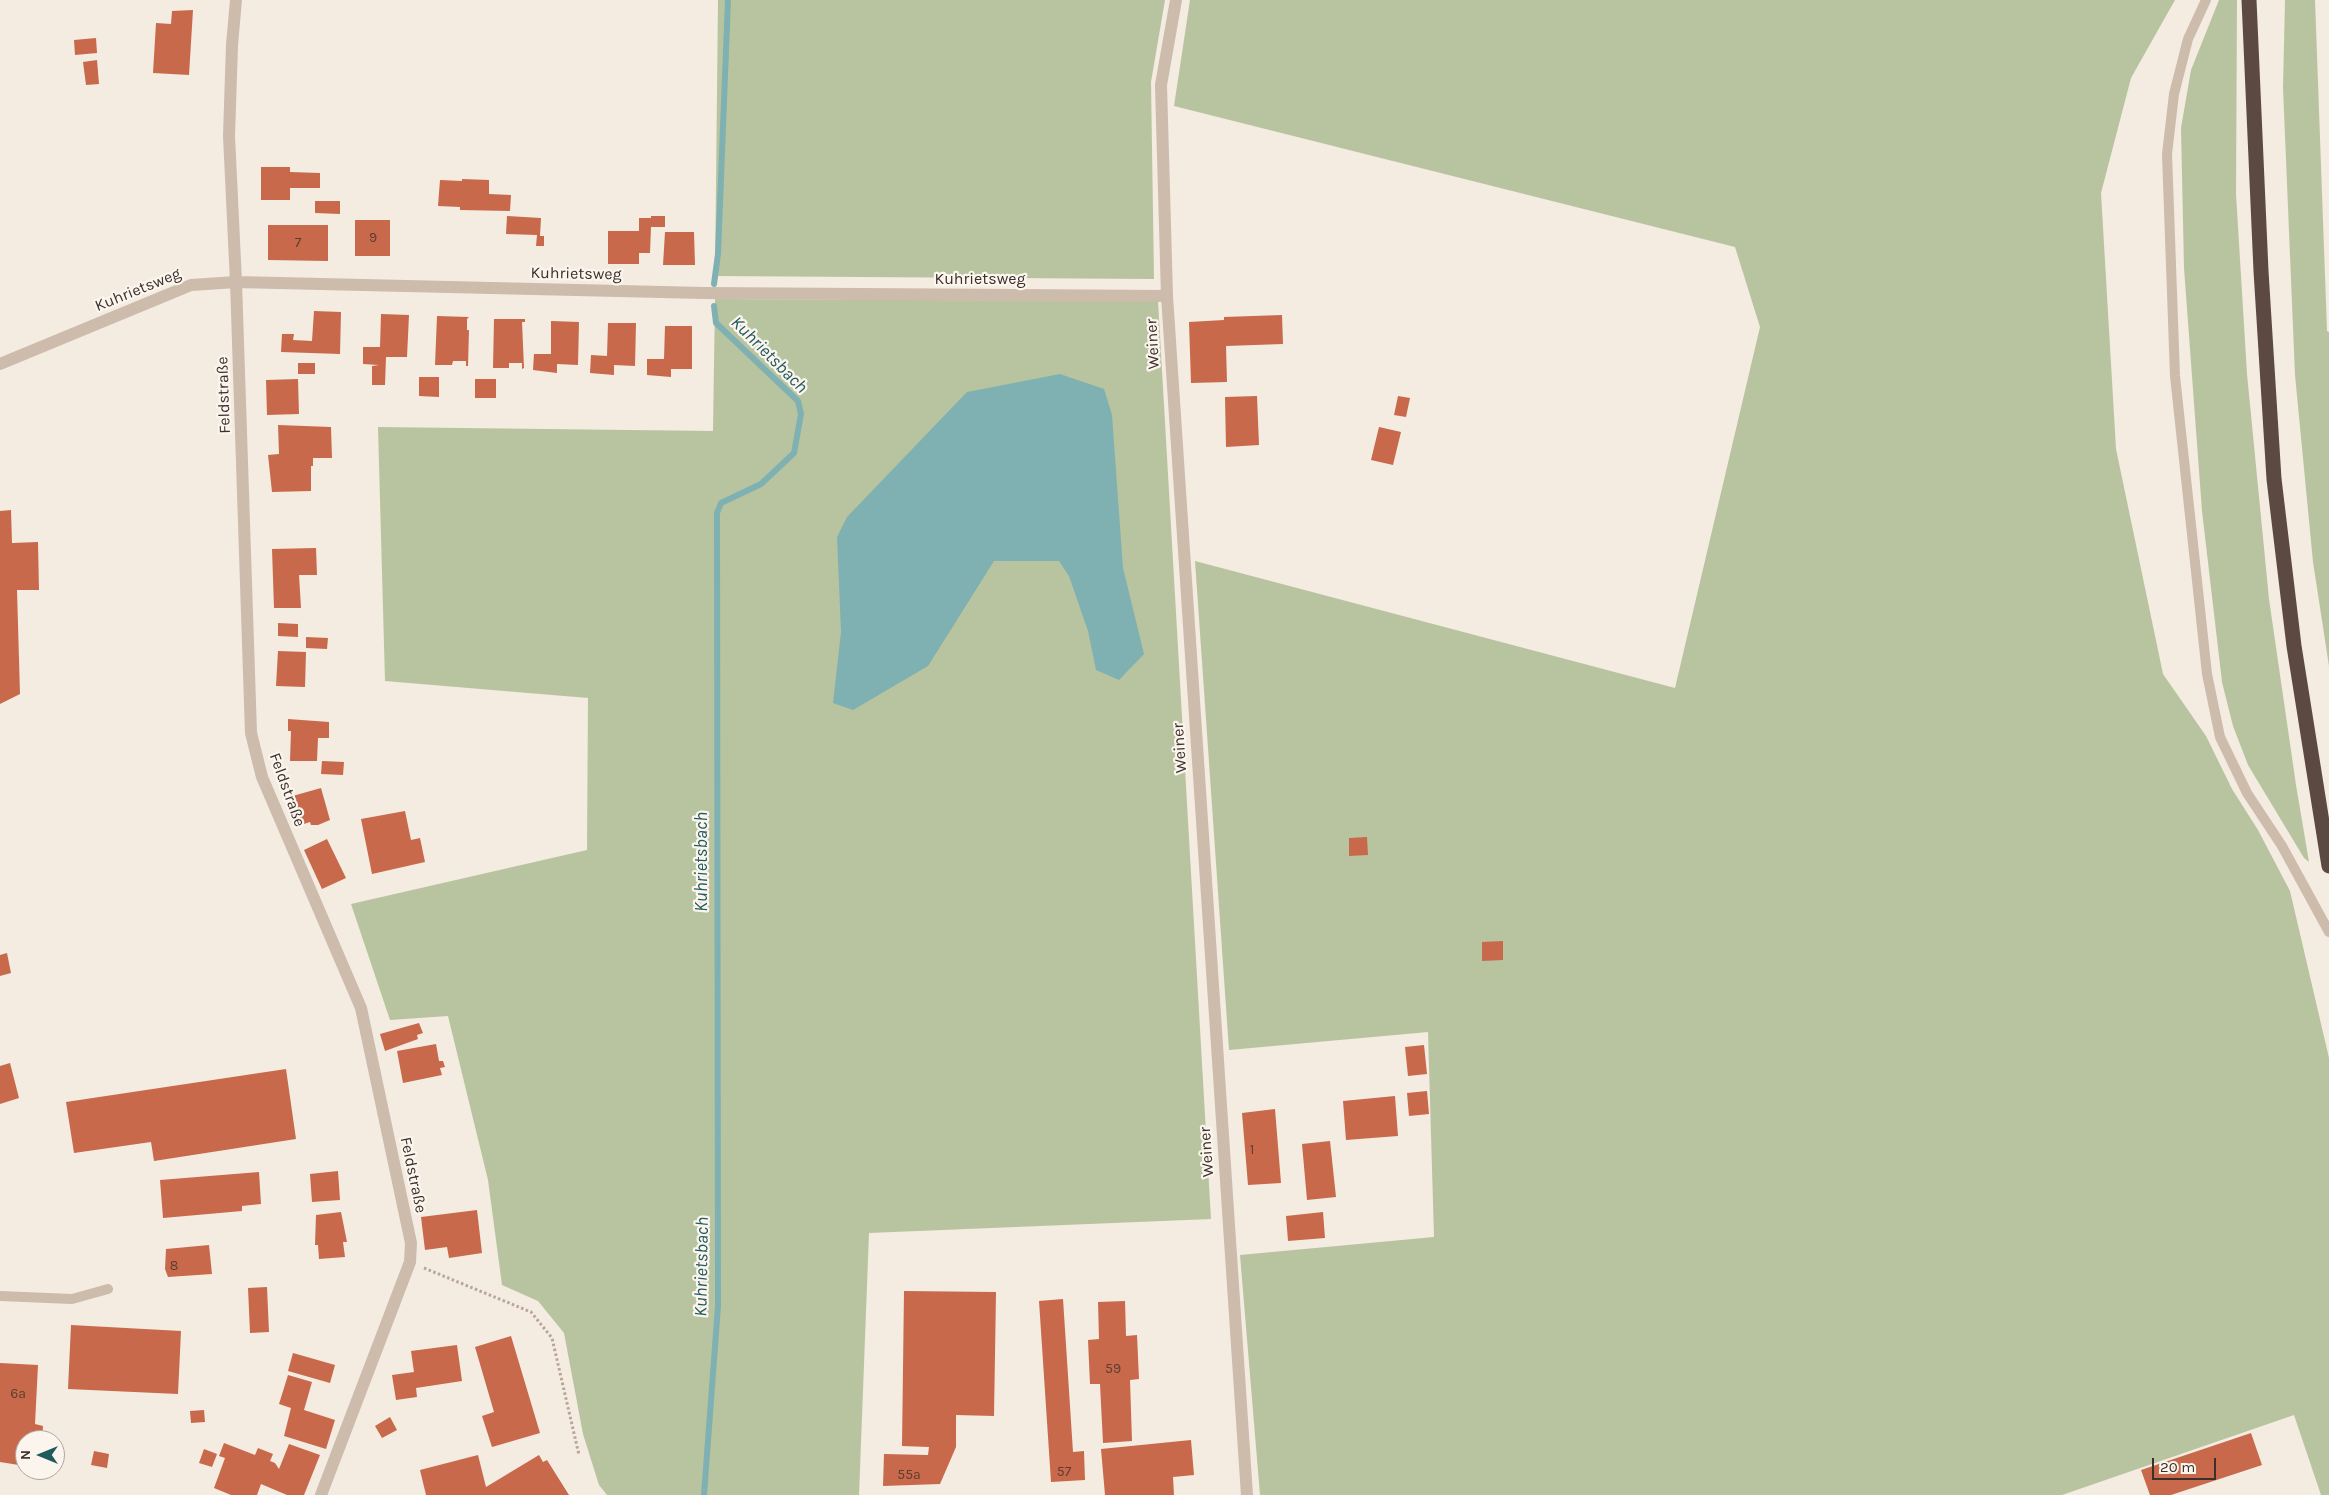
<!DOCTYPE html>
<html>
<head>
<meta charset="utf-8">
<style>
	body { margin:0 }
	#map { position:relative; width:2329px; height:1495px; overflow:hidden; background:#f4ebe1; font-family:Karla,sans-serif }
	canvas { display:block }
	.north { position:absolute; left:15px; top:1430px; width:50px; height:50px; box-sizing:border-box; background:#fbf5ee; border:1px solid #aea6a0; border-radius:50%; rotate:270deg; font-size:14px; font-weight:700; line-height:20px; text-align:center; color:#3b302b }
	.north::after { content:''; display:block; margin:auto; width:18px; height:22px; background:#1f5a5e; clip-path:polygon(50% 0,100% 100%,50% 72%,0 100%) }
	.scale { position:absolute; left:2152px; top:1458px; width:64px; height:22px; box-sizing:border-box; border:2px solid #3b302b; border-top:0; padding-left:6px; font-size:15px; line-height:18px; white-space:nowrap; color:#3b302b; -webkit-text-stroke:4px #fbf5ee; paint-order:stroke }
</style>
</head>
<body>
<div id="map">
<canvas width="2329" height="1495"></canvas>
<div class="north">N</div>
<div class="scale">20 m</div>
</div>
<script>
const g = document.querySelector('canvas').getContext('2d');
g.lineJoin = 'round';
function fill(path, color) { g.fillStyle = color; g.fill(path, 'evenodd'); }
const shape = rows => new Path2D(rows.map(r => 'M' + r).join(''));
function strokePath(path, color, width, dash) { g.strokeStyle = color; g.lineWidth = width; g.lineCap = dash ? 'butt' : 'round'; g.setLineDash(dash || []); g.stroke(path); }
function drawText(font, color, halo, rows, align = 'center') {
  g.font = font + ' Karla,sans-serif'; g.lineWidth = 4.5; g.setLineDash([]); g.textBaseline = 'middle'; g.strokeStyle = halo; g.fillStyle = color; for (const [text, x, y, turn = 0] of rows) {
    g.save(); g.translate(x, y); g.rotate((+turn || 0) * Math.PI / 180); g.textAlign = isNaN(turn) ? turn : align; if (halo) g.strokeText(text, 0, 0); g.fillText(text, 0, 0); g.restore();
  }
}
fill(shape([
	[718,0,1165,0,1151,82,1154,279,715,276],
	[1190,0,2175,0,2131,78,2101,193,2116,449,2163,674,2206,736,2232,789,2258,830,2290,891,2329,1058,2329,1495,2321,1495,2294,1415,2062,1495,1260,1495,1240,1255,1434,1237,1428,1032,1229,1050,1195,561,1675,688,1760,327,1735,247,1174,106],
	[2219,0,2237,0,2236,194,2247,374,2269,599,2296,785,2309,862,2304,858,2248,765,2233,726,2222,682,2202,511,2184,268,2181,128,2191,70],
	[2285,0,2315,0,2327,331,2329,332,2329,666,2313,562,2295,375,2283,88],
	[715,299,1158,301,1211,1219,869,1233,859,1495,607,1495,599,1485,583,1434,564,1333,538,1301,502,1285,488,1180,448,1016,390,1020,351,904,587,850,588,698,385,681,378,427,713,431]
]), '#b8c4a0');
fill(shape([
	[1060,374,1104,389,1112,415,1123,568,1144,654,1119,680,1096,670,1088,631,1069,576,1059,561,994,561,928,666,853,710,833,703,841,632,837,537,847,517,967,392]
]), '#7fb0b2');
strokePath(shape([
	[714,284,718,254,728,0],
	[704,1495,718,1306,717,513,721,503,761,484,794,453,801,414,798,401,716,323,714,306]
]), '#7fb0b2', 6);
fill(shape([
	[193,10,189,75,153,73,156,23,171,24,172,11],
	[96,38,97,53,75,55,74,40],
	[97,60,99,84,86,85,83,62],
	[261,167,290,167,290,172,320,173,320,188,290,188,290,200,261,200],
	[462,179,489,180,489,194,511,195,510,211,460,210,460,207,438,206,440,180,462,181],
	[315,201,340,201,340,214,315,213],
	[507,216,541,218,540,236,544,236,544,246,536,246,537,235,506,234],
	[651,216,665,216,665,227,651,227,650,253,639,253,639,264,608,264,608,231,639,231,639,218,651,218],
	[355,220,390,220,390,256,355,256],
	[268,225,328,225,328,261,268,260],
	[665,232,694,232,695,265,663,265],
	[314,311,341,312,340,354,281,352,282,334,294,334,293,340,312,341],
	[381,314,409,315,407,357,386,357,385,385,372,385,372,366,379,365,363,364,363,347,380,347],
	[1282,315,1283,344,1226,346,1227,382,1191,383,1189,322,1224,320,1224,317],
	[437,316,469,317,467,319,467,330,469,330,468,366,466,366,466,361,453,361,452,365,435,365],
	[494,319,525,319,525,322,522,322,524,368,522,369,522,363,509,363,509,368,493,368],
	[551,321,579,322,578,365,557,364,557,373,533,370,534,354,551,354],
	[608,323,636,323,635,366,614,365,614,375,590,373,591,355,607,356],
	[665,326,692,326,692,369,671,369,671,377,647,375,647,359,664,359],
	[298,363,315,363,315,374,298,374],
	[419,377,439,377,439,397,419,396],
	[298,379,299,414,267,415,266,380],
	[475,379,496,379,496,398,475,398],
	[1257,396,1259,445,1226,447,1225,397],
	[1398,396,1410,398,1406,417,1394,415],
	[278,425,331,427,332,458,313,458,313,466,311,466,311,491,272,492,268,455,279,454],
	[1379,427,1401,432,1393,465,1371,460],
	[11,510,12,543,38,542,39,590,17,590,20,694,0,704,0,511],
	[316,548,317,575,299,575,301,608,274,608,272,549],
	[278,623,298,624,298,637,278,636],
	[306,637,328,638,327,649,306,648],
	[278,651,306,652,305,687,276,686],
	[288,719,329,722,329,738,318,738,317,761,290,761,291,731,288,731],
	[322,761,344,762,343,775,321,774],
	[321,788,330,820,318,825,311,825,310,822,298,826,289,797],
	[405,811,411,840,420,838,425,862,372,874,361,819],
	[1367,837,1368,855,1349,856,1349,838],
	[327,839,346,878,322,889,304,850],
	[1503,941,1503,960,1482,961,1482,942],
	[7,953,11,973,0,976,0,955],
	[419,1023,423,1033,417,1035,418,1039,385,1051,380,1034],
	[436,1044,439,1061,443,1061,445,1067,440,1068,442,1075,403,1083,397,1051],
	[1424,1045,1427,1074,1408,1076,1405,1047],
	[10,1063,19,1098,0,1104,0,1066],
	[286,1069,296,1139,154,1161,151,1142,74,1153,66,1102],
	[1427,1091,1429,1114,1409,1116,1407,1093],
	[1395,1096,1398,1136,1346,1140,1343,1101],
	[1275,1109,1281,1183,1248,1185,1242,1113],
	[1330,1141,1336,1197,1307,1200,1302,1144],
	[338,1171,340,1200,312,1202,310,1174],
	[259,1172,261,1204,242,1206,242,1211,163,1218,160,1180],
	[477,1210,482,1253,449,1258,447,1247,425,1250,421,1217],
	[341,1212,347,1242,343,1242,345,1257,319,1259,318,1245,315,1245,316,1215],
	[1323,1212,1325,1238,1288,1241,1286,1216],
	[209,1245,212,1274,168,1277,165,1269,166,1249],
	[267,1287,269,1332,250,1333,248,1288],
	[904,1291,996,1292,994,1416,956,1415,956,1447,940,1484,883,1486,884,1454,928,1455,929,1447,902,1446],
	[1063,1299,1073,1452,1084,1451,1085,1480,1051,1482,1039,1301],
	[1125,1301,1126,1336,1137,1335,1139,1379,1130,1380,1132,1441,1103,1443,1100,1384,1090,1384,1088,1340,1099,1339,1098,1302],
	[71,1325,181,1331,178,1394,68,1389],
	[511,1336,540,1433,492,1447,482,1416,494,1412,475,1347],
	[457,1345,462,1381,416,1388,417,1397,396,1400,392,1375,414,1372,411,1351],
	[293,1353,335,1365,330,1383,288,1371],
	[0,1363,38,1365,35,1424,43,1426,42,1440,25,1440,25,1466,0,1462],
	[288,1375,312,1382,304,1410,335,1420,326,1449,284,1436,291,1408,279,1404],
	[204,1410,205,1422,191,1423,190,1411],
	[390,1417,397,1430,382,1438,375,1426],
	[2251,1433,2262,1465,2171,1495,2150,1495,2141,1470],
	[1191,1440,1194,1475,1173,1477,1174,1495,1105,1495,1101,1449],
	[224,1443,255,1455,258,1448,273,1454,270,1461,275,1463,279,1469,289,1444,320,1455,304,1495,287,1495,261,1484,257,1495,231,1495,214,1488,225,1458,219,1456],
	[204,1449,217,1454,212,1467,199,1463],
	[94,1451,109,1454,107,1468,91,1465],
	[478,1455,486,1487,539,1455,543,1462,547,1460,569,1495,426,1495,420,1470]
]), '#c8694b');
strokePath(shape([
	[424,1268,531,1312,552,1338,579,1455]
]), '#b9a596', 3, [2.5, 2.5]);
strokePath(shape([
	[2206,0,2188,39,2174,94,2167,154,2175,376,2207,674,2220,737,2247,793,2282,846,2329,932],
	[0,1296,72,1299,108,1289]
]), '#cdbbac', 10);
strokePath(shape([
	[236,0,232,45,229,136,236,282,251,733,262,777,361,1008,411,1243,410,1262,321,1495],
	[1176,0,1161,85,1167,296,1247,1495],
	[0,364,191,285,236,282,704,293,1167,296]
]), '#cdbbac', 12);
strokePath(shape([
	[2249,0,2261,271,2274,479,2294,646,2329,866]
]), '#5c4a42', 15);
drawText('14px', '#5e3e33', null, [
	["9",373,238],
	["7",298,243],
	["1",1252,1150],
	["8",174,1266],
	["59",1113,1369],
	["6a",18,1394],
	["57",1064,1472],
	["55a",909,1475]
]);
drawText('16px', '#3b302b', '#fbf5ee', [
	["Kuhrietsweg",576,274,1],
	["Kuhrietsweg",980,279],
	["Kuhrietsweg",138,290,-22],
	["Weiner",1153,344,-93],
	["Feldstraße",224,395,-92],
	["Weiner",1180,748,-94],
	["Feldstraße",287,790,70],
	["Weiner",1207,1152,-94],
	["Feldstraße",413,1175,78]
]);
drawText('italic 18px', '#1f5a5e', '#fbf5ee', [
	["Kuhrietsbach",769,355,45],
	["Kuhrietsbach",702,862,-90],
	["Kuhrietsbach",702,1267,-89]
]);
</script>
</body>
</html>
